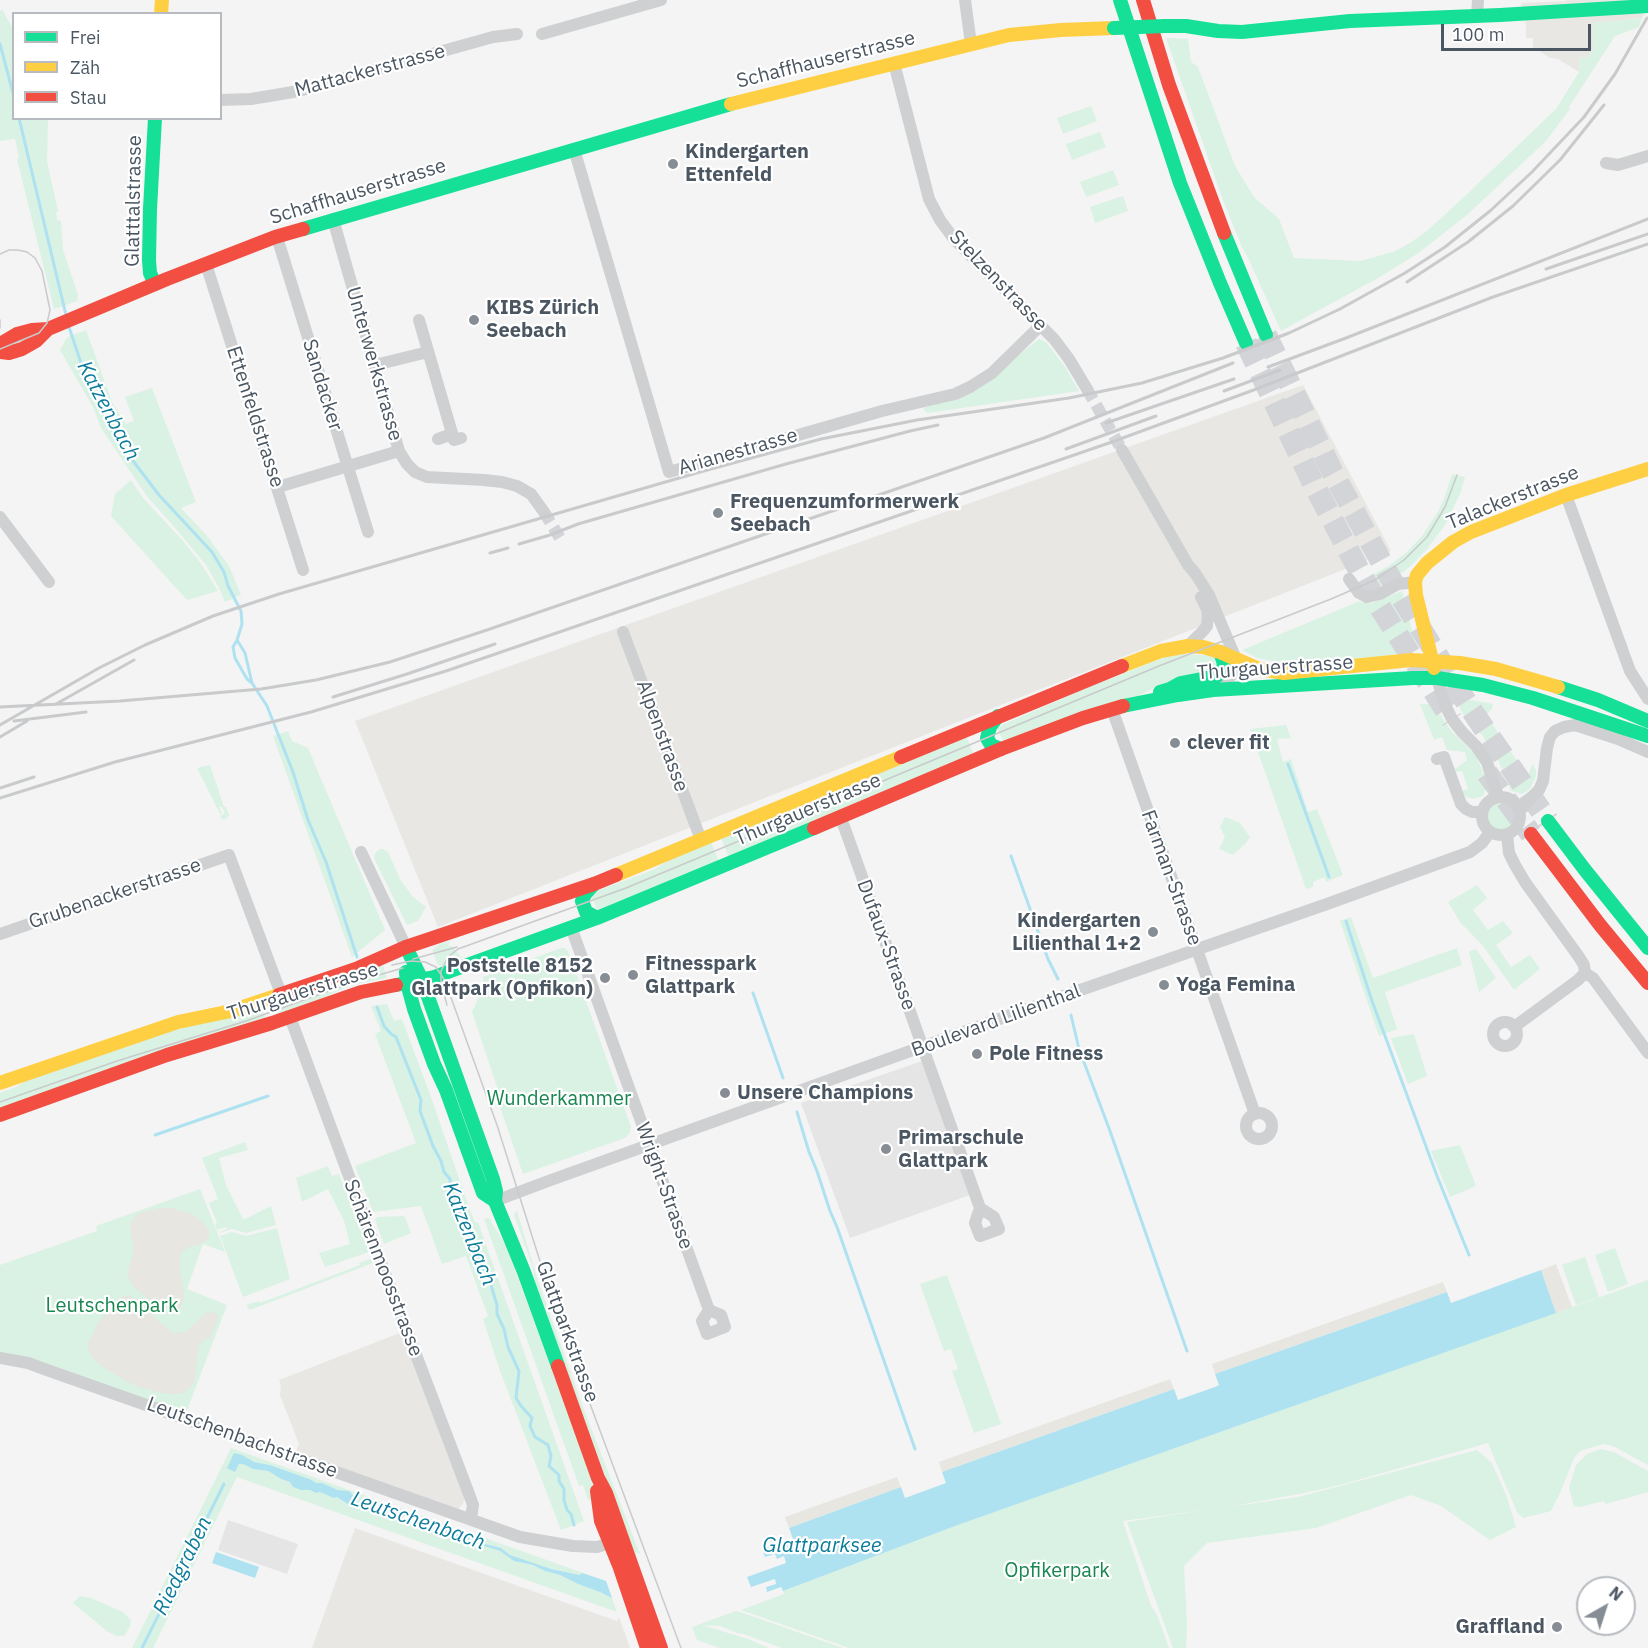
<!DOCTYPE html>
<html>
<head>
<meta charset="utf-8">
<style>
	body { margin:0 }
	#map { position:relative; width:1648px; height:1648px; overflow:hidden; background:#f4f4f4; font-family:"IBM Plex Sans",sans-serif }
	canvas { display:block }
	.legend { position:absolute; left:12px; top:12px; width:210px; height:108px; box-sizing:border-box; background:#fff; border:2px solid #b7bbc0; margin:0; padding:8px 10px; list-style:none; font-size:18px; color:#4a5661 }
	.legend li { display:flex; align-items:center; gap:12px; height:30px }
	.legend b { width:30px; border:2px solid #b7bbc0 }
	.north { position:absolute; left:1576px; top:1576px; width:60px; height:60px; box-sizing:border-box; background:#fff; border:2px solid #b7bbc0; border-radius:50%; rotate:39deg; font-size:16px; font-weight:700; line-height:24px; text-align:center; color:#4a5661 }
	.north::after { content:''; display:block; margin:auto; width:21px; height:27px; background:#868d94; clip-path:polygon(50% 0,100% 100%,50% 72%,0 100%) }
	.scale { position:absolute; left:1441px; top:24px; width:150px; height:27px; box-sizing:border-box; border:3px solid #4a5661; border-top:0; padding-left:8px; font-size:18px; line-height:21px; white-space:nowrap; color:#4a5661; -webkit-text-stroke:4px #fff; paint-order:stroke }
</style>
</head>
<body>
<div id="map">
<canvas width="1648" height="1648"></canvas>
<ul class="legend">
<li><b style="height:8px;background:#16e098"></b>Frei</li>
<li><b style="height:8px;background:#ffcf43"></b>Zäh</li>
<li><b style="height:8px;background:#f24e42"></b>Stau</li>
</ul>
<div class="north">N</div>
<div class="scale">100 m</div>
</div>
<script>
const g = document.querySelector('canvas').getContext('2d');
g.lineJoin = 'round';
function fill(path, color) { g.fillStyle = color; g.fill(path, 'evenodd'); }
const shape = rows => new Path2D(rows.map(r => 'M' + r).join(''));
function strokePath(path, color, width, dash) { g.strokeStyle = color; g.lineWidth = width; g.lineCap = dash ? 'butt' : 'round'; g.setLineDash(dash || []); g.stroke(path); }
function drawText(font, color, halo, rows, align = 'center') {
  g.font = font + ' "IBM Plex Sans",sans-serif'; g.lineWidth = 4.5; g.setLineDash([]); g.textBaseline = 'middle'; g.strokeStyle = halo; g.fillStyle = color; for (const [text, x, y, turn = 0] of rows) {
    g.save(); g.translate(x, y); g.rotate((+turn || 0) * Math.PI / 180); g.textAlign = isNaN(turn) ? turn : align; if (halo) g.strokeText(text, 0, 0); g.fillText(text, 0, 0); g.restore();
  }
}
fill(shape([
	[1566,0,1648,0,1648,6,1642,18,1593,23,1594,46,1588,57,1580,58,1579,72,1558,59,1550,58,1533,47,1533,38,1526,38,1526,26,1521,3,1566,1],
	[1303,385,1391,551,438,927,355,721],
	[402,1332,465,1495,463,1504,458,1509,296,1452,299,1444,280,1395,281,1386,279,1380],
	[355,1528,617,1621,619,1617,630,1648,312,1648]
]), '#e8e7e3');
fill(shape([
	[922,1061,970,1195,850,1238,801,1103],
	[228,1520,298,1544,287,1574,218,1550]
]), '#e6e5e6');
fill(shape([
	[2,9,13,29,14,118,48,119,47,161,58,211,56,212,57,220,61,221,63,250,78,295,77,301,54,309,17,159,19,158,15,139,0,141,0,11],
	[1642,18,1639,27,1615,36,1569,107,1570,109,1546,141,1467,215,1417,254,1378,278,1281,331,1249,260,1242,247,1224,203,1166,38,1188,39,1191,62,1198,67,1235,166,1254,197,1279,219,1294,258,1360,261,1393,252,1410,243,1427,231,1464,197,1556,109,1579,72,1580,58,1588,57,1594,47,1593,23],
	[1091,106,1097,121,1063,134,1057,118],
	[1100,132,1106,147,1072,160,1066,144],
	[1113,170,1119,185,1086,197,1080,182],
	[1123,196,1128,211,1095,223,1090,207],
	[86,330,112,402,126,424,134,421,125,397,152,388,196,502,181,508,207,536,229,566,241,595,225,602,220,590,206,565,176,529,146,495,101,428,93,407,60,350,66,339,70,336],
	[1039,339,1046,342,1065,367,1079,391,927,413,923,408,945,402,1011,361],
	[1452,474,1465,477,1460,494,1445,525,1427,549,1411,566,1396,577,1371,591,1360,582,1387,567,1406,553,1422,536,1438,512,1445,496],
	[131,480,143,498,183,541,202,565,218,591,187,600,111,516,115,494],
	[1402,591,1415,643,1409,652,1330,664,1306,661,1284,663,1257,658,1242,650,1360,601,1372,603],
	[1176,653,1214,656,1217,669,1155,687,1139,696,1004,743,998,729,1002,725,1089,687],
	[1471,700,1493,704,1492,709,1486,715,1528,777,1532,764,1536,770,1536,776,1530,789,1522,794,1511,791,1498,760,1482,735,1467,722,1457,702],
	[1420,704,1436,704,1443,719,1452,732,1472,751,1477,758,1486,779,1486,788,1483,796,1473,799,1465,796,1462,791,1468,789,1462,771,1455,772,1455,769,1467,760,1465,752,1447,750,1442,737,1434,740],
	[1286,725,1291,738,1277,739,1283,762,1291,759,1308,812,1317,809,1343,875,1326,882,1325,878,1322,878,1313,882,1313,887,1306,889,1250,729],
	[288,731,292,741,308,748,385,930,352,957,273,736],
	[966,735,974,756,729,858,721,838],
	[210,765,224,807,226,807,229,815,227,818,222,820,220,816,225,813,222,807,219,807,222,813,220,814,197,768],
	'1486 816a14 14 0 1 1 28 0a14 14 0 1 1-28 0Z',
	[1225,817,1240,823,1250,837,1246,843,1233,855,1219,849,1225,837,1220,827],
	[711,842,719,862,598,912,591,895,597,891,653,870,671,859],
	[380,849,383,849,388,852,400,879,412,896,426,907,418,921,407,925,374,858,376,852],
	[1477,885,1487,898,1473,910,1488,930,1503,921,1513,933,1496,945,1511,967,1530,955,1540,969,1514,990,1483,946,1460,922,1448,902],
	[1351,917,1373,978,1457,948,1462,965,1385,992,1397,1029,1379,1036,1340,921],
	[450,941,448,946,452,946,462,958,445,966,438,965,432,950,440,944],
	[561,948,565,948,568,951,631,1127,630,1133,625,1138,523,1174,498,1101,501,1099,472,1012,483,988,483,977],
	[1476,949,1496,978,1479,992,1469,952],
	[382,962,387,978,361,983,339,990,320,1001,276,1016,272,1002],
	[387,1004,394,1021,402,1019,431,1097,465,1196,474,1220,476,1223,478,1222,584,1521,561,1530,500,1371,483,1319,488,1316,466,1256,442,1264,421,1206,373,1212,355,1166,416,1143,375,1034,381,1031,371,1006],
	[261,1006,266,1020,0,1108,0,1093,16,1087,29,1079,155,1034],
	[1414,1034,1427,1076,1408,1084,1391,1038],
	[245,1142,248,1150,219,1158,226,1185,243,1219,245,1219,271,1206,276,1225,246,1233,232,1229,220,1233,220,1232,227,1229,226,1227,217,1230,215,1224,217,1223,209,1203,218,1199,202,1158],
	[1460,1145,1476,1186,1450,1197,1431,1151],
	[328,1166,332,1176,339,1174,369,1252,325,1267,319,1253,350,1244,344,1221,328,1189,302,1202,296,1178],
	[200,1189,225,1252,203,1244,187,1289,227,1305,186,1413,0,1353,0,1265,97,1231,96,1226],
	[517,1211,538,1281,581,1402,640,1554,636,1552,635,1557,536,1287,533,1268,515,1218,514,1214],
	[403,1216,405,1217,411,1233,384,1244,375,1220,376,1218,378,1217],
	[489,1218,506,1246,591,1475,593,1498,588,1500,583,1485,579,1486,484,1219],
	[277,1228,290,1279,243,1297,220,1236,232,1232,246,1236],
	[1615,1248,1628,1284,1608,1292,1595,1255],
	[1585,1257,1599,1297,1576,1305,1562,1265],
	[371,1259,373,1263,250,1310,246,1305,259,1301,260,1303,360,1265,359,1263],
	[947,1275,1001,1424,974,1433,952,1371,958,1369,951,1349,944,1351,920,1284],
	[1648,1280,1648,1465,1613,1446,1604,1444,1580,1451,1574,1458,1560,1493,1551,1511,1523,1518,1517,1512,1488,1443,1340,1485,1304,1493,1228,1507,1298,1497,1477,1450,1492,1463,1507,1497,1516,1527,1490,1540,1441,1506,1411,1495,1316,1528,1207,1543,1184,1566,1187,1624,1186,1648,1173,1648,1127,1522,1203,1510,1123,1521,1151,1606,1158,1617,1169,1648,849,1648,741,1610,784,1594,783,1591,955,1526],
	[231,1448,606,1581,617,1612,237,1477,153,1648,132,1648],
	[234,1453,254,1462,270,1465,312,1480,316,1483,322,1483,338,1490,343,1490,352,1498,352,1500,366,1506,376,1508,407,1520,442,1528,452,1532,450,1534,442,1531,433,1530,416,1523,412,1524,401,1521,386,1514,362,1508,355,1509,337,1497,334,1498,320,1492,316,1493,310,1490,302,1490,293,1487,291,1482,281,1479,268,1471,253,1469,243,1464,239,1463,235,1471],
	[480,1542,501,1548,510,1555,546,1568,580,1575,611,1597,601,1592,578,1584,560,1575,545,1571,533,1565,515,1561,500,1551,484,1546],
	[1601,1449,1614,1452,1648,1471,1648,1492,1606,1504,1603,1501,1580,1507,1574,1506,1569,1488,1576,1465,1587,1454],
	[80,1596,91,1598,123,1612,131,1620,130,1627,124,1636,117,1636,108,1632,73,1603],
	[736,1611,743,1613,843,1648,782,1648,741,1633,740,1634,720,1626,702,1625,748,1639,769,1648,720,1648,697,1640,692,1627]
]), '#d9f2e3');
fill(shape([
	[160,1208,171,1208,190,1213,201,1220,209,1230,209,1236,207,1240,203,1243,189,1247,181,1253,179,1263,184,1293,184,1300,180,1308,175,1311,161,1307,145,1297,132,1285,127,1273,133,1255,134,1246,130,1231,131,1223,134,1218,139,1213],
	[1556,1264,1572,1307,1556,1313,1541,1270],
	[1443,1282,1447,1292,1215,1374,1212,1364],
	[129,1295,139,1301,157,1320,174,1333,187,1331,208,1311,219,1315,210,1339,205,1339,199,1346,195,1378,193,1384,185,1392,176,1394,167,1394,141,1388,130,1383,104,1368,94,1359,89,1351,88,1344,98,1323,120,1298],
	[1170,1379,1174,1389,942,1472,939,1462],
	[897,1477,901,1487,789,1528,785,1517]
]), '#e7e6e1');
fill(shape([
	[1541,1270,1556,1313,955,1526,783,1591,781,1587,767,1592,766,1587,776,1584,775,1579,751,1587,747,1577,786,1563,784,1556,777,1559,775,1554,765,1557,762,1549,793,1539,789,1528,901,1487,905,1498,946,1483,942,1472,1174,1389,1178,1400,1215,1387,1219,1385,1215,1374,1447,1292,1451,1303],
	[234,1453,242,1455,254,1462,270,1465,312,1480,316,1483,322,1483,338,1490,349,1491,354,1496,352,1500,366,1506,381,1507,391,1511,395,1515,407,1520,421,1523,452,1532,451,1535,423,1526,418,1527,416,1524,401,1521,386,1514,362,1508,355,1509,337,1497,334,1498,320,1492,316,1493,310,1490,301,1490,293,1487,290,1482,281,1479,268,1471,253,1469,243,1464,239,1464,235,1472,227,1468],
	[475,1539,478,1542,501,1548,510,1555,551,1569,580,1575,582,1573,606,1581,612,1598,600,1592,578,1584,560,1575,545,1571,533,1565,514,1561,500,1551,484,1546,478,1543,474,1542],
	[216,1552,259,1567,255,1578,212,1563]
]), '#aee2f0');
strokePath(shape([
	[0,44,14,97],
	[19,118,66,315],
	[69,327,86,378,113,431,127,453,159,495,212,552,224,572,228,586,241,611,242,624,237,640,245,653,252,683,267,706,293,772,308,820,326,862,357,957],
	[237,640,233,647,235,658,247,679,252,683],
	[1288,764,1329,877],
	[1011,856,1048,959,1058,979],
	[1346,921,1372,1001,1401,1079,1437,1176,1469,1255],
	[753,993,783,1078],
	[377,1007,384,1026,391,1034,396,1037,421,1100,420,1111,433,1146,441,1161,444,1172,450,1179,451,1190,470,1243,475,1249,486,1275,490,1282,497,1305,497,1314,504,1329,508,1347,519,1371,516,1398,521,1406,532,1418,530,1426,535,1437,548,1445,551,1456,549,1466,559,1475,559,1481,564,1489,564,1500,567,1510,571,1514,574,1525],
	[1071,1015,1079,1049,1110,1131,1187,1351],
	[797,1112,809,1152,817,1171,830,1211,837,1227,915,1449],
	[155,1135,268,1096],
	[448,1532,476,1541],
	[142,1648,224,1484]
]), '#aee2f0', 3);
strokePath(shape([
	[1087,389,1122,450],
	[544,512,560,538]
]), '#d2d4d7', 12, [12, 6]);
strokePath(shape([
	[1266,335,1333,473,1398,592,1470,708,1548,821],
	[1246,343,1313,483,1355,563,1376,601,1452,720],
	[1487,773,1531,834]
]), '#d2d4d7', 22, [22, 11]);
strokePath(shape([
	[965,0,971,44],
	[1477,16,1478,0],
	[542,34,661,0],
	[894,63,929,199,940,220,954,239,1054,339,1069,359,1087,389],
	[220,100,251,99,299,91,493,37,517,34],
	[574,149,669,472,882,411,955,394,970,387,992,373,1041,325],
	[1606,163,1618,165,1648,156],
	[333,219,399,451,407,464,415,472,427,477,484,480,502,482,517,486,531,494,544,512],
	[277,237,368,532],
	[206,264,303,570],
	[419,320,454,440,461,438],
	[375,365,428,352],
	[438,439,452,434],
	[1122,450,1188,565,1195,573,1209,595,1236,659,1234,670,1231,676,1220,683,1210,684],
	[278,487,399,451],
	[1566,495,1630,671,1648,699],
	[0,517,49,582],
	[1349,579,1359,593,1367,597,1380,594,1398,584,1415,582],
	[623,632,701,840],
	[1188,646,1203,631,1207,626,1208,615,1207,609,1201,597],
	[1437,678,1445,705,1452,719,1462,732,1476,746,1487,762,1496,791,1499,796],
	[1112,709,1255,1114],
	[1437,759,1444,757,1461,804,1466,809,1472,812,1481,812],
	'1482 816a19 19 0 1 1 38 0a19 19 0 1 1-38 0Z',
	[1519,810,1539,790,1543,781,1547,748,1550,737,1555,731,1564,727,1575,725,1618,739,1648,752],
	[840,817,845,829,980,1208,975,1223,980,1236,999,1229,994,1217,980,1208],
	[1507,834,1509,853,1515,865,1525,882,1579,957,1584,965,1585,973],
	[361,852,406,947],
	[571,927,709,1310,721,1315,725,1327,707,1334,702,1321,709,1310],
	[0,934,229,855,281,994],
	[1585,973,1593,978,1648,1053],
	[290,1017,383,1268,469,1494,473,1505,471,1518],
	'1493 1034a12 12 0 1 1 24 0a12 12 0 1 1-24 0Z',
	[1514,1027,1578,980,1585,973],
	'1246 1126a13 13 0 1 1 26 0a13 13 0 1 1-26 0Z',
	[495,1201,551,1180,1069,994,1327,904,1470,852,1482,843,1490,832],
	[0,1358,28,1363,47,1370,520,1537,573,1546,597,1547,618,1541]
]), '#ced0d2', 12);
strokePath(shape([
	[1120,0,1180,183,1220,283,1246,343],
	[1165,26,1186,26,1218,31,1242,32,1350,21,1500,15,1648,6],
	[155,118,150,209,149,260,150,273,155,284],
	[303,229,731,104],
	[1224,233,1266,335],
	[1558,687,1598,700,1648,721],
	[1160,692,1170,689,1181,683,1217,676,1222,671,1224,664,1220,652],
	[1123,706,1178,695,1213,690,1413,678,1437,678,1483,685,1533,698,1648,736],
	[998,716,990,727,987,738,991,745,1001,749],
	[1548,821,1585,870,1648,948],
	[594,884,585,894,582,901,586,912,597,918],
	[406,947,422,980,493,1179,496,1191,495,1201,524,1272,558,1366],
	[406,972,407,983,414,1009,434,1064,446,1090,483,1193,495,1201],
	[396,985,434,977,597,918,814,828]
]), '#16e098', 14);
strokePath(shape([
	[161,14,162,0],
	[731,104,1009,35,1061,30,1114,28],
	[1122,666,1161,651,1188,646,1203,647,1220,652,1259,669,1284,673,1411,660,1460,663,1496,669,1558,687],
	[1434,668,1416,595,1415,582,1417,575,1427,563,1453,542,1471,532,1566,495,1648,469],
	[616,875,901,757],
	[0,1083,178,1022,231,1011,279,995]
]), '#ffcf43', 14);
strokePath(shape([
	[1143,0,1169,85,1224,233],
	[0,344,17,334,32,330,48,329,167,279,275,237,303,229],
	[0,352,9,353,22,349,36,341,48,329],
	[901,757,1122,666],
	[814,828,1001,749,1083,718,1123,706],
	[1531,834,1600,925,1648,983],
	[279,995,356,969,406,947,594,884,616,875],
	[0,1115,167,1055,272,1023,361,992,396,985],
	[558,1366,598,1478,606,1493,661,1648],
	[597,1491,601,1521,620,1568,647,1648]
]), '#f24e42', 14);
strokePath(shape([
	[0,254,9,250,18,250,27,252,35,258,42,271,50,310,47,323,39,333,0,349],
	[0,320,0,328],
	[413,959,457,947],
	[392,965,411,961,425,962,436,967,445,981,497,1125,545,1277,583,1385,681,1648],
	[447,1005,441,983,441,971,448,957,458,949,626,888,1159,666,1331,599,1375,580,1404,560,1427,537,1445,507,1457,475],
	[0,1102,117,1061,246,1021,354,982,403,968]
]), '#c9cacc', 1.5);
strokePath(shape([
	[1546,269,1648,234],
	[1407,282,1468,242,1513,206,1560,160,1604,105],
	[1268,367,1346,338,1648,219],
	[1224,391,1280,370],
	[1106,423,1234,379],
	[1066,449,1156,416],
	[519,544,550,535,578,524,786,464,910,431,938,425],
	[490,553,508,548],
	[333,697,407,674,495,644],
	[56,704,134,660],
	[0,707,120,701,261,689,316,680,390,662,487,630,1044,438,1233,363],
	[14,721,86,712],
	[0,725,99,668,145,645,213,616,279,594,700,472,821,439,917,420,1069,398,1142,383,1223,358,1289,333,1340,309,1405,273,1445,247,1490,211,1532,172,1584,117,1615,74,1647,18],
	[0,737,27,721],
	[0,788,34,777],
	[0,798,115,762,311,712,446,671,1109,443,1251,391,1493,297,1648,244]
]), '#c9cacc', 3);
strokePath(shape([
	[1114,28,1165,26]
]), '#16e098', 14);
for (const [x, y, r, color] of [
	[673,164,6,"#868d94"],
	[474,320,6,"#868d94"],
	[718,513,6,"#868d94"],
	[1175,743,6,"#868d94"],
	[1153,932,6,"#868d94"],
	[633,975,6,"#868d94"],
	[605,978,6,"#868d94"],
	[1164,985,6,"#868d94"],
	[977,1054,6,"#868d94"],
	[725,1093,6,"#868d94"],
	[886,1149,6,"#868d94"],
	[1557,1627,6,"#868d94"]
]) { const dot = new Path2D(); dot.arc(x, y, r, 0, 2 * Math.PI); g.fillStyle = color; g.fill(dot); strokePath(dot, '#fff', 2); }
drawText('20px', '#4a5661', '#fff', [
	["Schaffhauserstrasse",826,60,-14],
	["Mattackerstrasse",370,71,-15],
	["Schaffhauserstrasse",358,192,-17],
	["Glatttalstrasse",134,201,-89],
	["Stelzenstrasse",998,281,46],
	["Unterwerkstrasse",374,364,74],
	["Sandacker",322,385,73],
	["Ettenfeldstrasse",255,417,72],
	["Arianestrasse",738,452,-16],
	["Talackerstrasse",1513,498,-22],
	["Thurgauerstrasse",1275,668,-4],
	["Alpenstrasse",662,736,70],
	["Thurgauerstrasse",808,810,-23],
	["Farman-Strasse",1171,878,70],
	["Grubenackerstrasse",115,894,-19],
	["Dufaux-Strasse",886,945,70],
	["Thurgauerstrasse",303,992,-17],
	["Boulevard Lilienthal",996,1021,-20],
	["Wright-Strasse",664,1186,70],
	["Schärenmoosstrasse",383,1268,69],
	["Glattparkstrasse",567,1332,70],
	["Leutschenbachstrasse",242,1438,20]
]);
drawText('bold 20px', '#4a5661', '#fff', [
	["Kindergarten",685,152],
	["Ettenfeld",685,175],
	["KIBS Zürich",486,308],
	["Seebach",486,331],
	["Frequenzumformerwerk",730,502],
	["Seebach",730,525],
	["clever fit",1187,743],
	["Kindergarten",1141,921,"right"],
	["Lilienthal 1+2",1141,944,"right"],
	["Fitnesspark",645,964],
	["Glattpark",645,987],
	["Poststelle 8152",593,966,"right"],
	["Glattpark (Opfikon)",593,989,"right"],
	["Yoga Femina",1176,985],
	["Pole Fitness",989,1054],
	["Unsere Champions",737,1093],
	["Primarschule",898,1138],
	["Glattpark",898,1161],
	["Graffland",1545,1627,"right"]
], 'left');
drawText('20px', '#17864f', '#fff', [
	["Wunderkammer",559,1099],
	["Leutschenpark",112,1306],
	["Opfikerpark",1057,1571]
]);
drawText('italic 21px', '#0c7c9b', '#fff', [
	["Katzenbach",108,411,62],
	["Katzenbach",469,1234,68],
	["Leutschenbach",418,1521,19],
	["Glattparksee",822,1546],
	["Riedgraben",183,1566,-64]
]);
</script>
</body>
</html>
